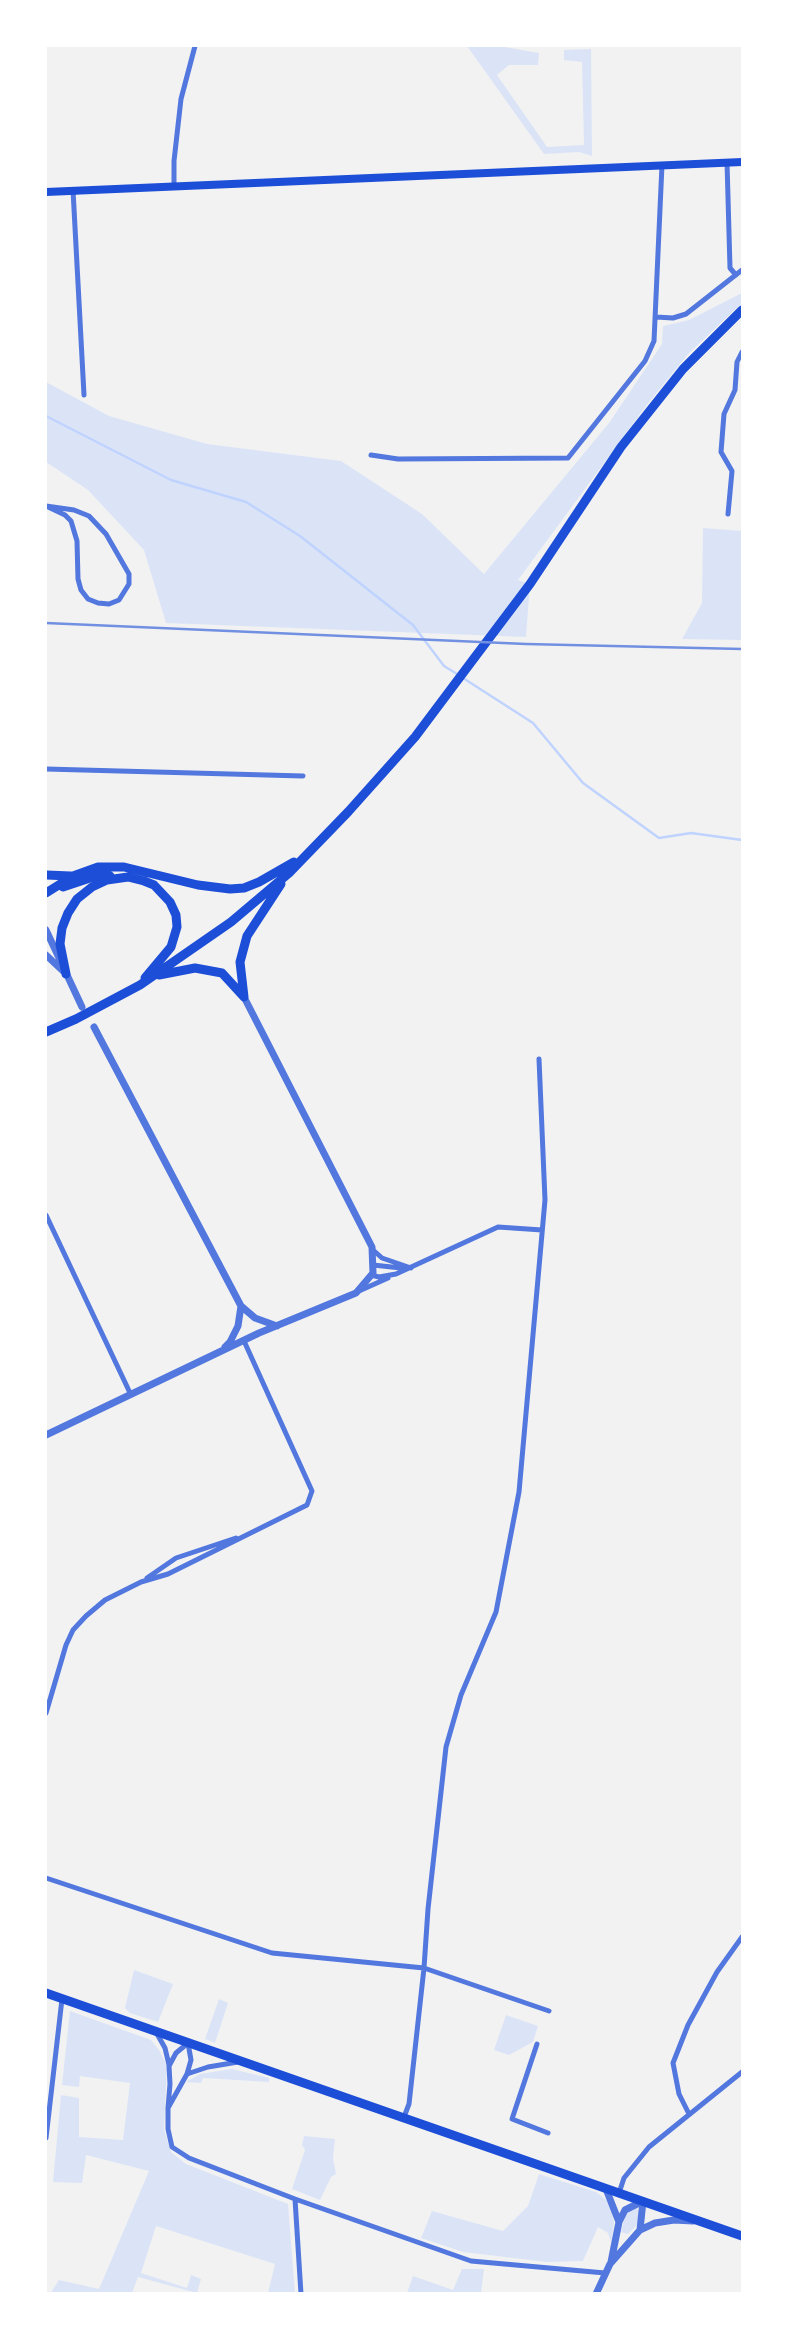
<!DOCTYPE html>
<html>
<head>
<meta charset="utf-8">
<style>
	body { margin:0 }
	#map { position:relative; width:788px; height:2339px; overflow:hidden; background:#f2f2f2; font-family:"Fira Sans Condensed",sans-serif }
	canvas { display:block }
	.frame { position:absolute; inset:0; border:47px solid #fff; pointer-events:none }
</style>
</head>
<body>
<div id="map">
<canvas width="788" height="2339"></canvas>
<div class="frame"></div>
</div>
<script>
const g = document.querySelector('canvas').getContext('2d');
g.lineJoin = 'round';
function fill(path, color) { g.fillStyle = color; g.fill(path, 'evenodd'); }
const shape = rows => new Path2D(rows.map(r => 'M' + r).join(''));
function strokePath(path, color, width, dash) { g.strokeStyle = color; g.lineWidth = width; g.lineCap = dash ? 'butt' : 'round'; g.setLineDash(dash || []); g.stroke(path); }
fill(shape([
	[467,46,499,46,539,53,538,65,509,65,497,75,547,147,584,145,582,62,564,60,564,50,591,49,592,156,579,152,544,154],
	[742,293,742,303,688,354,646,406,518,580,530,584,526,637,166,623,144,550,88,490,46,462,46,382,109,416,207,444,341,461,422,514,484,574,609,423,662,344,663,326,689,320],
	[703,528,742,531,742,640,682,639,702,603],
	[134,1970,173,1984,158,2022,130,2013,125,2008],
	[219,1999,228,2003,215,2043,205,2039],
	[70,2011,151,2040,159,2050,167,2066,164,2129,171,2152,186,2164,288,2204,295,2293,268,2293,275,2264,156,2226,141,2273,187,2288,191,2275,201,2279,197,2293,138,2277,132,2293,50,2294,59,2280,99,2289,149,2171,86,2155,82,2183,53,2182,61,2095,79,2098,79,2137,123,2140,130,2083,80,2076,79,2087,62,2085],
	[506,2015,538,2026,533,2042,509,2055,494,2050],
	[232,2069,269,2078,269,2082,203,2078,201,2083,186,2082,200,2074],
	[304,2136,335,2139,333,2158,336,2174,331,2177,320,2200,292,2189,305,2150,302,2145],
	[539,2174,596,2192,606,2200,612,2211,614,2223,611,2242,608,2233,598,2227,583,2261,547,2262,463,2252,421,2238,432,2211,503,2231,528,2206],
	[637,2208,639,2212,638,2224,628,2234,621,2232,625,2217,630,2211],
	[462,2269,484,2269,481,2293,407,2293,413,2276,453,2290]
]), '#dbe4f7');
strokePath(shape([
	[46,416,171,480,246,502,300,536,413,625,444,666,457,674],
	[463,678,533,723,583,783,659,838,691,833,742,840]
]), '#bfd3fe', 2.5);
strokePath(shape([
	[727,162,730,268,736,275],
	[174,186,174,161,181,99,195,46],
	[73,190,84,395],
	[656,317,673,318,686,314,742,270],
	[371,455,398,459,568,458,645,361,654,341,662,165],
	[46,506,74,510,89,516,106,534,129,574,129,584,119,600,109,604,98,603,88,599,81,590,78,579,77,541,71,521,65,515,46,506],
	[728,514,732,471,721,452,724,414,735,390,737,362,742,352],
	[46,769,303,776],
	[46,1215,131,1395],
	[373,1250,382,1258,411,1268],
	[373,1265,401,1268],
	[371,1275,379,1277,396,1274,498,1227,542,1230],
	[359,1291,388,1278],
	[147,1578,176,1558,236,1538],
	[46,1713,66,1645,73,1630,86,1616,105,1600,141,1582,168,1574,307,1505,312,1491,244,1341],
	[46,1878,272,1953,424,1968,549,2011],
	[156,2032,165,2048,169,2065],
	[537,2044,512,2119,548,2133],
	[187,2074,208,2067,238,2062],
	[168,2108,187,2074,191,2060,188,2043,176,2053,169,2066,170,2084,168,2108,168,2129,172,2147,189,2158,295,2199,301,2294],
	[689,2114,679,2094,673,2063,688,2025,717,1972,742,1937],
	[404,2117,409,2104,424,1968,428,1909,446,1747,461,1695,496,1612,519,1492,545,1200,539,1059],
	[46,2138,62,1999],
	[619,2193,624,2178,649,2147,742,2072],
	[295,2199,471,2261,605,2273]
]), '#5277de', 5);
strokePath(shape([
	[46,930,82,1007],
	[46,955,63,971],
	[94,1027,241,1306,255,1318,277,1326],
	[225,1347,230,1342,238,1326,241,1306],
	[46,1435,259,1333,356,1293,373,1273,372,1247,244,997],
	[606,2189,619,2222,611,2262],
	[619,2222,625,2210,643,2201,640,2230],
	[596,2294,610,2264,640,2230,655,2223,674,2220,693,2221]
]), '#5277de', 7);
strokePath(shape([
	[46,192,742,162]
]), '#1d4ed8', 8);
strokePath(shape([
	[46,875,71,876],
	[63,887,96,876,110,876],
	[46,893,73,876,98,867,124,867,198,885,230,889,244,888,259,882,294,862],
	[66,974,60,944,62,928,68,913,77,899,92,887,107,880,128,877,144,881,154,885,170,902,176,915,177,927,171,947,145,978],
	[159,975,195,968,222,973,244,997],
	[244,997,240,962,247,936,281,884],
	[46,1032,76,1019,140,985,231,922,289,873,348,812,415,737,472,661,530,584,621,447,683,369,742,310],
	[46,1993,742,2236]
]), '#1d4ed8', 9);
strokePath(shape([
	[46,623,526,644,742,649]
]), '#7290e2', 2.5);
</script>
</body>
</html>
